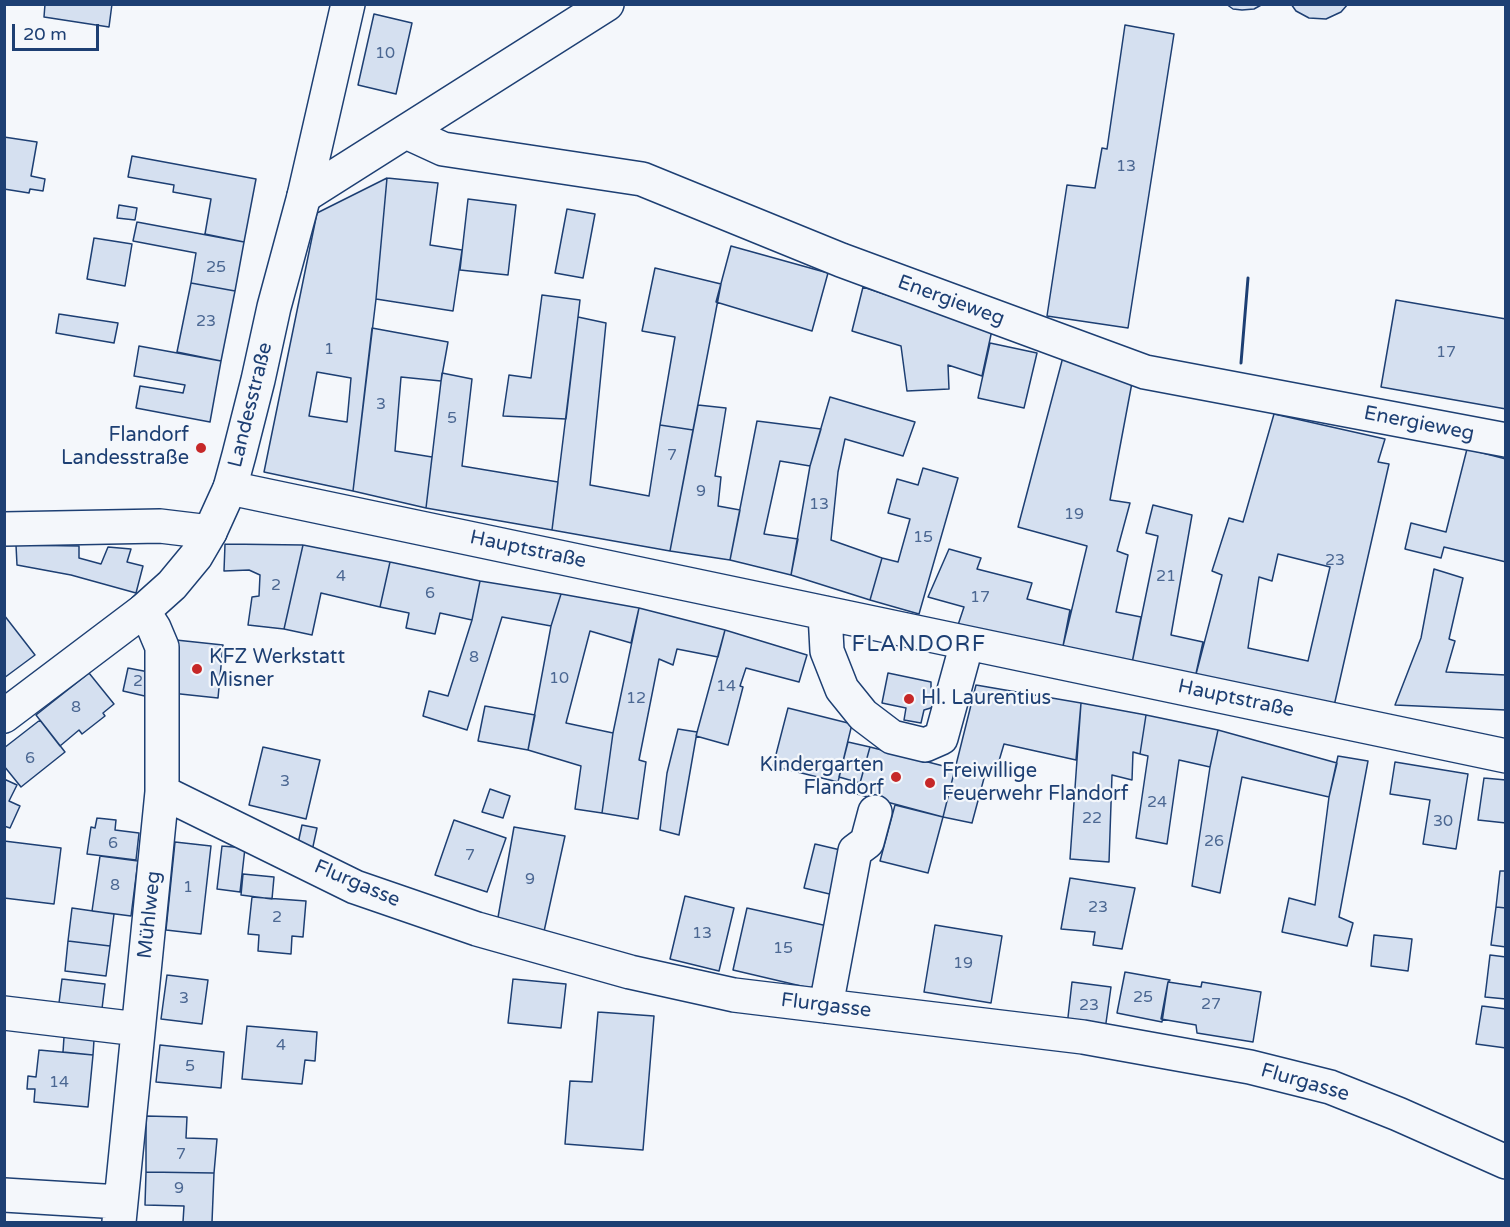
<!DOCTYPE html>
<html>
<head>
<meta charset="utf-8">
<style>
	body { margin:0 }
	#map { position:relative; width:1510px; height:1227px; overflow:hidden; background:#f4f7fb; font-family:"Varela Round",sans-serif }
	canvas { display:block }
	.frame { position:absolute; inset:0; border:6px solid #1d3f73; pointer-events:none }
	.scale { position:absolute; left:12px; top:24px; width:87px; height:27px; box-sizing:border-box; border:3px solid #1d3f73; border-top:0; padding-left:8px; font-size:18px; line-height:21px; white-space:nowrap; color:#1d3f73; -webkit-text-stroke:4px #f4f7fb; paint-order:stroke }
</style>
</head>
<body>
<div id="map">
<canvas width="1510" height="1227"></canvas>
<div class="frame"></div>
<div class="scale">20 m</div>
</div>
<script>
const g = document.querySelector('canvas').getContext('2d');
g.lineJoin = 'round';
function fill(path, color) { g.fillStyle = color; g.fill(path, 'evenodd'); }
const shape = rows => new Path2D(rows.map(r => 'M' + r).join(''));
function strokePath(path, color, width, dash) { g.strokeStyle = color; g.lineWidth = width; g.lineCap = dash ? 'butt' : 'round'; g.setLineDash(dash || []); g.stroke(path); }
function drawText(font, color, halo, rows, align = 'center') {
  g.font = font + ' "Varela Round",sans-serif'; g.lineWidth = 4.5; g.setLineDash([]); g.textBaseline = 'middle'; g.strokeStyle = halo; g.fillStyle = color; for (const [text, x, y, turn = 0] of rows) {
    g.save(); g.translate(x, y); g.rotate((+turn || 0) * Math.PI / 180); g.textAlign = isNaN(turn) ? turn : align; if (halo) g.strokeText(text, 0, 0); g.fillText(text, 0, 0); g.restore();
  }
}
const building = shape([
	[45,4,112,4,109,27,44,17,45,4],
	[1226,4,1263,4,1254,9,1242,10,1233,9,1226,4],
	[1291,4,1348,4,1341,12,1326,19,1309,18,1296,11,1291,4],
	[374,14,412,23,396,94,358,85,374,14],
	[1125,25,1174,34,1128,328,1047,316,1067,185,1095,188,1102,148,1107,149,1125,25],
	[4,137,37,142,31,176,45,179,43,191,30,189,29,193,4,189,4,137],
	[132,156,256,179,244,242,205,234,211,199,173,192,174,185,128,177,132,156],
	[387,178,376,299,353,491,264,472,317,213,387,178],
	[317,372,351,378,347,422,309,416,317,372],
	[387,178,438,183,430,245,462,250,453,311,376,299,387,178],
	[468,199,516,205,508,275,460,270,468,199],
	[119,205,137,208,135,220,117,218,119,205],
	[567,209,595,214,583,278,555,273,567,209],
	[137,222,244,242,235,291,191,283,196,253,133,241,137,222],
	[94,238,132,244,125,286,87,279,94,238],
	[731,246,828,273,812,331,716,302,731,246],
	[655,268,721,284,693,430,660,425,675,337,642,331,655,268],
	[191,283,235,291,221,361,177,352,191,283],
	[863,287,992,330,982,376,948,365,949,389,907,391,901,346,852,331,863,287],
	[542,295,580,300,566,419,503,416,509,375,531,378,542,295],
	[1396,300,1506,319,1506,409,1381,387,1396,300],
	[59,314,118,323,114,343,56,333,59,314],
	[578,317,606,323,590,485,649,496,660,425,693,430,670,551,552,530,578,317],
	[372,328,448,342,441,381,401,377,395,451,432,457,426,508,353,491,372,328],
	[990,343,1037,353,1024,408,978,398,990,343],
	[139,346,221,361,210,422,136,408,140,386,183,393,185,385,134,376,139,346],
	[1063,357,1134,372,1110,500,1130,503,1117,551,1128,555,1116,612,1141,617,1132,663,1063,646,1087,546,1018,527,1063,357],
	[442,373,472,379,462,466,558,482,552,530,426,508,442,373],
	[830,397,915,422,903,456,845,439,838,472,831,540,882,558,870,600,791,575,810,466,830,397],
	[698,405,726,408,715,476,721,477,718,506,740,510,730,560,670,551,698,405],
	[1274,414,1385,439,1378,462,1389,464,1334,706,1195,678,1222,575,1212,571,1229,518,1243,522,1274,414],
	[1278,554,1330,567,1308,661,1248,648,1259,577,1272,581,1278,554],
	[757,421,821,429,810,466,780,461,764,534,798,539,791,575,730,560,757,421],
	[1467,449,1506,459,1506,562,1444,547,1441,558,1405,549,1411,523,1446,532,1467,449],
	[923,468,958,478,919,614,870,600,882,558,898,562,910,519,888,513,897,479,918,485,923,468],
	[1153,505,1192,515,1171,635,1203,642,1195,678,1132,663,1158,536,1146,533,1153,505],
	[225,544,303,545,284,629,248,625,252,597,259,596,260,575,249,570,224,571,225,544],
	[16,545,79,546,79,558,101,564,108,547,131,549,127,562,143,566,136,593,71,575,17,565,16,545],
	[303,545,390,562,380,607,321,593,312,635,284,629,303,545],
	[949,549,981,558,977,569,1032,583,1027,599,1070,610,1063,646,958,625,964,607,928,597,949,549],
	[390,562,480,581,472,620,440,613,435,634,406,628,409,613,380,607,390,562],
	[1434,569,1463,578,1449,639,1455,641,1446,672,1506,675,1506,710,1395,705,1421,638,1434,569],
	[480,581,561,594,551,626,502,617,467,730,423,716,429,691,448,696,472,620,480,581],
	[561,594,639,608,631,643,590,631,566,723,613,733,602,813,575,809,581,766,528,750,551,626,561,594],
	[639,608,725,630,718,657,677,649,673,665,659,659,639,760,646,762,638,819,602,813,613,733,639,608],
	[4,615,35,655,4,678,4,615],
	[725,630,807,655,799,682,746,668,740,686,743,687,728,745,696,736,725,630],
	[176,640,223,645,218,698,171,693,176,640],
	[128,668,154,673,149,697,123,691,128,668],
	[89,673,114,704,103,713,105,716,82,734,79,730,60,746,36,715,89,673],
	[888,673,931,682,931,688,934,691,936,696,934,707,924,710,921,723,904,720,906,708,882,703,888,673],
	[976,685,1081,703,1076,760,1004,744,996,771,987,767,972,823,943,817,976,685],
	[1081,703,1146,715,1140,754,1133,752,1132,780,1112,775,1109,862,1070,859,1081,703],
	[485,706,535,715,528,750,478,741,485,706],
	[788,708,852,724,838,782,773,766,788,708],
	[1146,715,1218,730,1210,767,1179,760,1167,844,1136,838,1148,756,1140,754,1146,715],
	[40,720,65,752,21,787,4,766,4,748,40,720],
	[678,729,697,732,679,835,660,830,667,773,678,729],
	[1218,730,1337,763,1329,797,1242,777,1220,893,1192,886,1210,767,1218,730],
	[848,742,870,747,860,783,839,777,848,742],
	[263,747,320,760,306,819,249,805,263,747],
	[870,747,955,769,943,817,857,794,870,747],
	[1338,756,1368,761,1339,917,1353,923,1347,946,1282,932,1289,898,1315,905,1329,797,1338,756],
	[1395,762,1468,774,1456,849,1423,844,1430,800,1390,794,1395,762],
	[1484,778,1506,780,1506,823,1478,820,1484,778],
	[4,779,17,785,9,801,20,806,10,828,4,826,4,779],
	[490,789,510,796,503,818,482,812,490,789],
	[895,805,943,817,928,873,880,861,895,805],
	[97,818,116,820,115,830,139,833,136,860,87,854,91,827,95,828,97,818],
	[454,820,506,838,487,892,435,875,454,820],
	[302,825,317,828,312,851,297,848,302,825],
	[514,827,565,836,543,936,497,923,514,827],
	[4,841,61,848,54,904,4,898,4,841],
	[175,842,211,846,201,934,166,930,175,842],
	[815,844,849,852,838,896,804,888,815,844],
	[222,846,245,848,240,892,217,889,222,846],
	[100,856,138,861,131,916,92,911,100,856],
	[1500,871,1506,871,1506,908,1496,907,1500,871],
	[243,874,274,877,272,899,241,895,243,874],
	[1070,878,1135,888,1122,949,1093,945,1095,932,1061,929,1070,878],
	[685,896,734,908,719,971,670,959,685,896],
	[252,897,306,901,303,937,292,936,291,954,258,951,259,935,248,934,252,897],
	[1496,907,1506,908,1506,947,1491,945,1496,907],
	[72,908,114,914,110,946,68,941,72,908],
	[747,908,832,927,818,990,733,970,747,908],
	[935,925,1002,936,991,1003,924,992,935,925],
	[1374,935,1412,939,1408,971,1371,966,1374,935],
	[68,941,110,946,106,976,65,971,68,941],
	[1490,955,1506,957,1506,999,1485,997,1490,955],
	[1125,972,1170,980,1168,982,1162,1022,1117,1013,1125,972],
	[167,975,208,980,202,1024,161,1019,167,975],
	[62,979,105,984,101,1017,58,1011,62,979],
	[513,979,566,984,561,1028,508,1023,513,979],
	[1072,982,1111,987,1105,1030,1067,1026,1072,982],
	[1168,982,1201,987,1202,982,1261,992,1253,1042,1197,1033,1196,1025,1161,1019,1168,982],
	[1482,1006,1506,1009,1506,1048,1476,1044,1482,1006],
	[598,1012,654,1016,643,1150,565,1144,570,1081,592,1082,598,1012],
	[247,1026,317,1032,315,1061,305,1060,302,1084,242,1079,247,1026],
	[64,1037,94,1040,93,1055,63,1052,64,1037],
	[160,1045,224,1052,221,1088,156,1082,160,1045],
	[39,1050,93,1055,88,1107,34,1102,35,1089,27,1089,28,1076,36,1077,39,1050],
	[146,1116,187,1117,186,1138,217,1139,214,1173,146,1172,146,1116],
	[146,1172,214,1173,212,1222,183,1222,184,1206,145,1205,146,1172]
]);
fill(building, '#d5e0f0');
strokePath(building, '#1d3f73', 1.5);
const minor = shape([
	[406,132,443,149,642,179,841,260,1145,372,1506,440],
	[304,196,607,4],
	[230,488,1506,756],
	[4,529,160,526,210,532],
	[825,613,827,651,842,689,863,715,892,737,925,745,941,738,967,643],
	[162,792,355,887,477,929,630,972,734,995,1083,1037,1250,1067,1330,1087,1398,1114,1506,1162],
	[826,1006,855,851,867,842,875,812],
	[4,1013,138,1029],
	[4,1195,120,1202],
	[119,1222,162,792,162,647,154,628,143,611]
]);
const major = shape([
	[4,716,143,611,172,585,196,556,210,532,230,488,239,455,258,380,274,307,304,196,348,4]
]);
strokePath(minor, '#1d3f73', 36);
strokePath(major, '#1d3f73', 36);
strokePath(minor, '#f4f7fb', 33);
strokePath(major, '#f4f7fb', 33);
strokePath(shape([
	[1241,363,1248,278]
]), '#1d3f73', 3);
for (const [x, y, r, color] of [
	[201,448,6,"#c62828"],
	[197,669,6,"#c62828"],
	[909,699,6,"#c62828"],
	[896,777,6,"#c62828"],
	[930,783,6,"#c62828"]
]) { const dot = new Path2D(); dot.arc(x, y, r, 0, 2 * Math.PI); g.fillStyle = color; g.fill(dot); strokePath(dot, '#f4f7fb', 2); }
drawText('16px', '#4b6792', null, [
	["10",385,54],
	["13",1126,167],
	["25",216,268],
	["23",206,322],
	["1",329,350],
	["17",1446,353],
	["3",381,405],
	["5",452,419],
	["7",672,456],
	["9",701,492],
	["13",819,505],
	["19",1074,515],
	["15",923,538],
	["23",1335,561],
	["4",341,577],
	["21",1166,577],
	["2",276,586],
	["6",430,594],
	["17",980,598],
	["8",474,658],
	["10",559,679],
	["2",138,682],
	["14",726,687],
	["12",636,699],
	["8",76,708],
	["6",30,759],
	["3",285,782],
	["24",1157,803],
	["22",1092,819],
	["30",1443,822],
	["26",1214,842],
	["6",113,844],
	["7",470,856],
	["9",530,880],
	["8",115,886],
	["1",188,888],
	["23",1098,908],
	["2",277,918],
	["13",702,934],
	["15",783,949],
	["19",963,964],
	["25",1143,998],
	["3",184,999],
	["27",1211,1005],
	["23",1089,1006],
	["4",281,1046],
	["5",190,1067],
	["14",59,1083],
	["7",181,1155],
	["9",179,1189]
]);
drawText('20px', '#1d3f73', '#f4f7fb', [
	["Energieweg",951,301,20],
	["Landesstraße",251,405,-76],
	["Energieweg",1419,424,11],
	["Hauptstraße",528,550,12],
	["Hauptstraße",1236,699,12],
	["Flurgasse",357,884,23],
	["Mühlweg",150,915,-84],
	["Flurgasse",826,1006,7],
	["Flurgasse",1305,1083,16]
]);
drawText('20px', '#1d3f73', '#f4f7fb', [
	["Flandorf",189,436,"right"],
	["Landesstraße",189,459,"right"],
	["KFZ Werkstatt",209,658],
	["Misner",209,681],
	["Hl. Laurentius",921,699],
	["Kindergarten",884,766,"right"],
	["Flandorf",884,789,"right"],
	["Freiwillige",942,772],
	["Feuerwehr Flandorf",942,795]
], 'left');
g.letterSpacing = '1.5px';
drawText('22px', '#1d3f73', '#f4f7fb', [
	["FLANDORF",919,645]
]);
g.letterSpacing = '0px';
</script>
</body>
</html>
